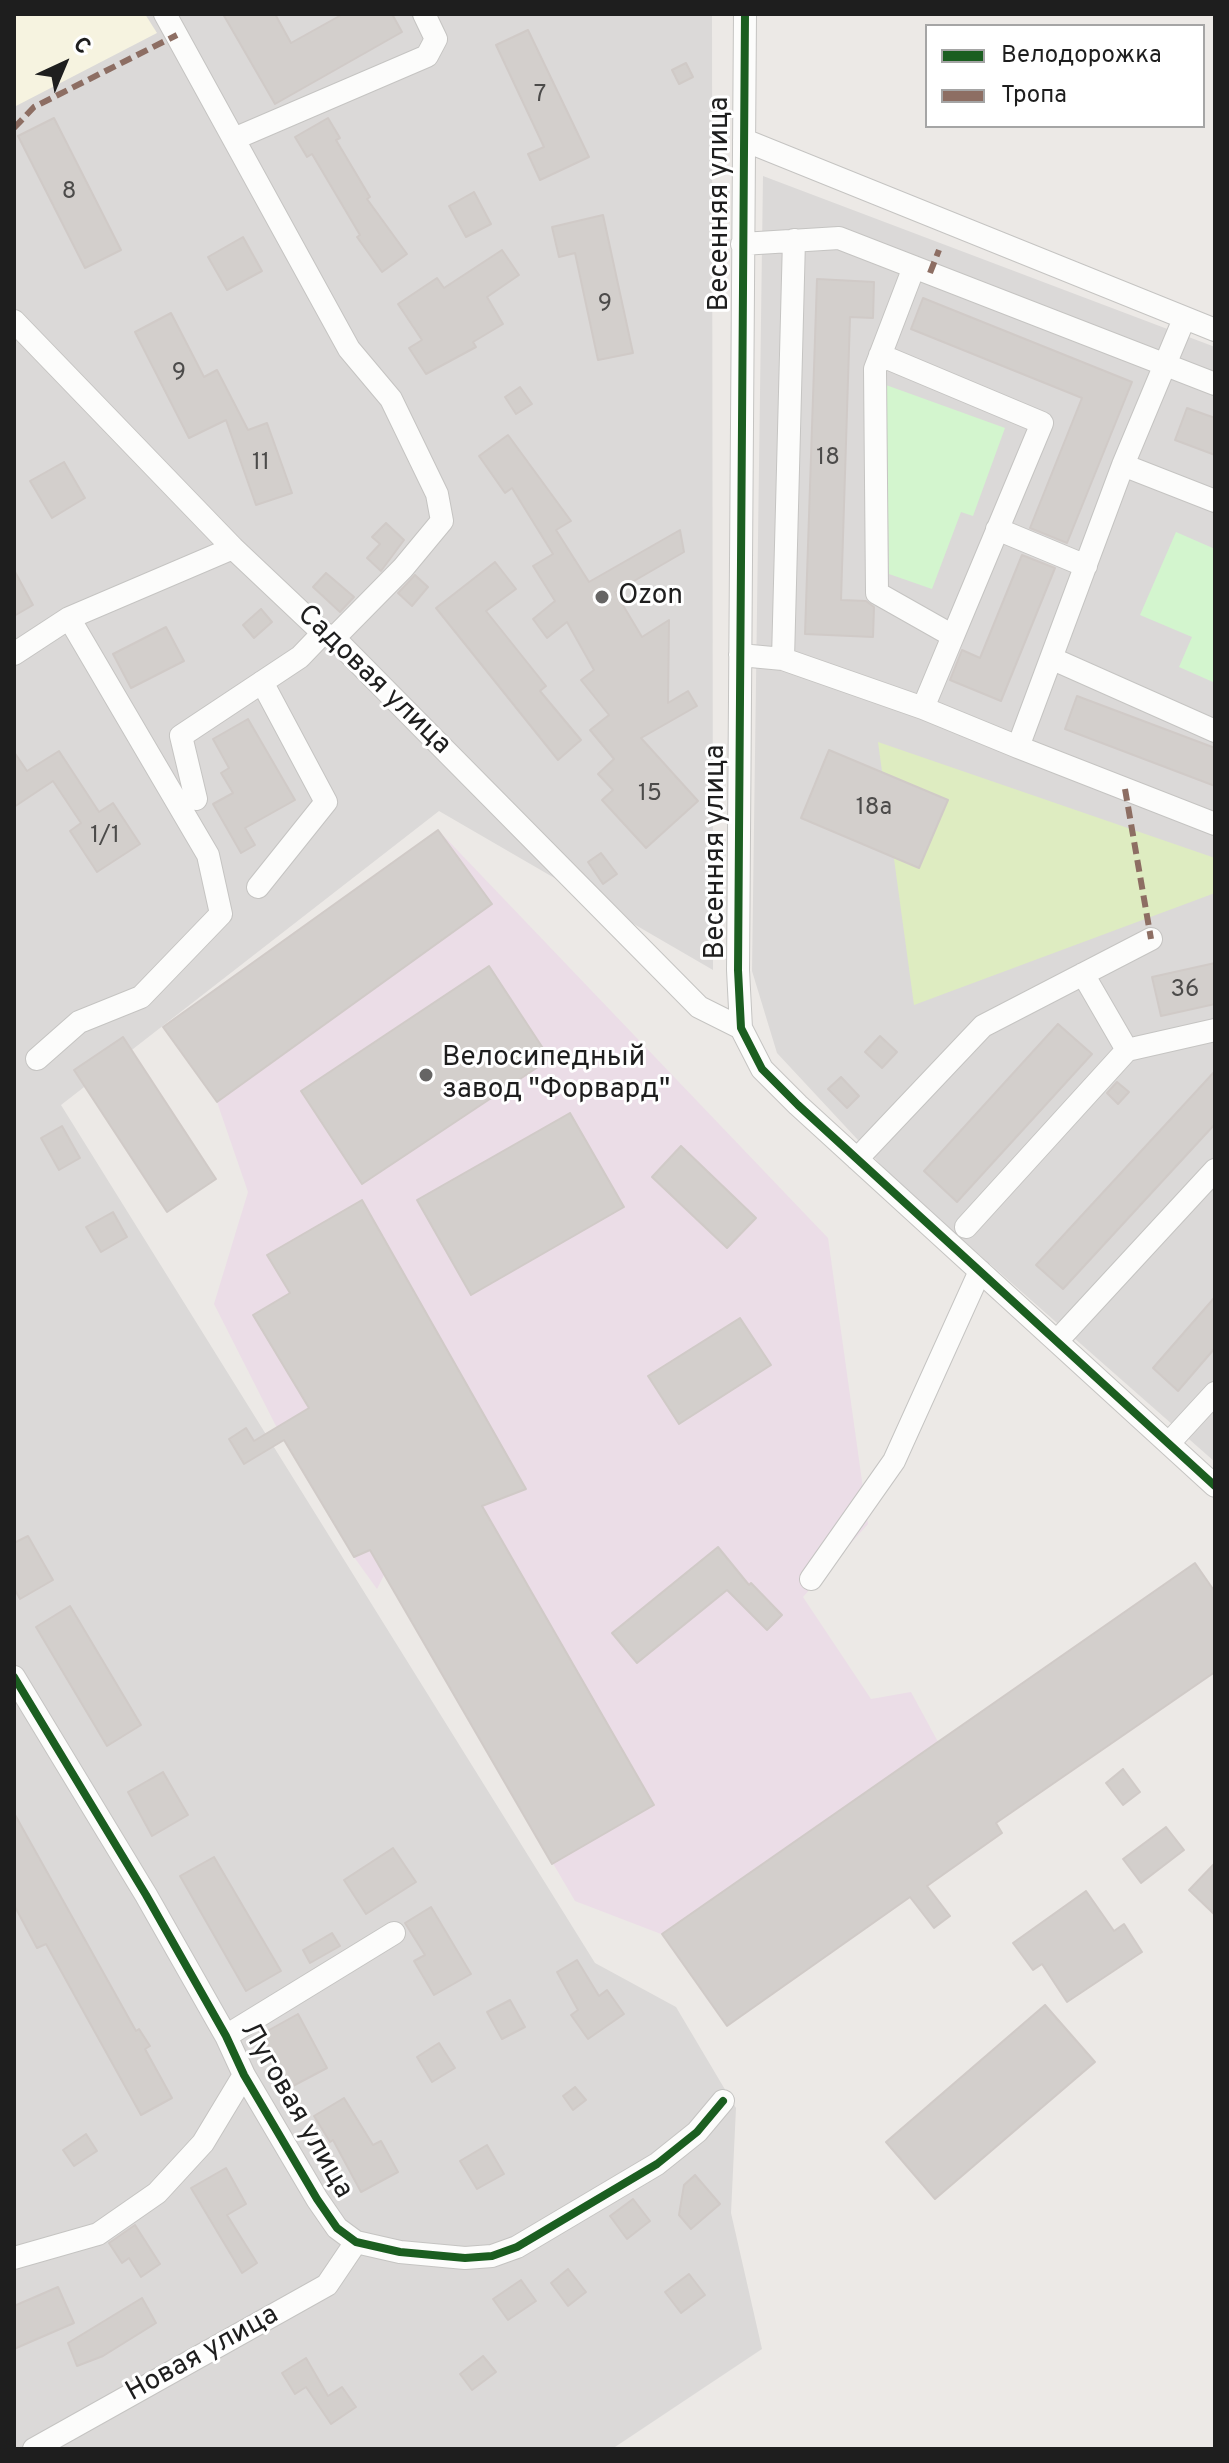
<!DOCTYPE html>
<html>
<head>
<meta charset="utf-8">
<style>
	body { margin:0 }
	#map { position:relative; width:1229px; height:2463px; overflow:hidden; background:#ece9e6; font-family:Overpass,sans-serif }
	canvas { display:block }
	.frame { position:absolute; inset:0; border:16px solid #1e1e1e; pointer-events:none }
	.legend { position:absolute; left:925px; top:24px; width:280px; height:104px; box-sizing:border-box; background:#fff; border:2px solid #a5a5a5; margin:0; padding:10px 14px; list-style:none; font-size:24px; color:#1e1e1e }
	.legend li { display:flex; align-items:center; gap:16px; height:40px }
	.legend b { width:40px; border:2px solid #a5a5a5 }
	.north { position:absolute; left:24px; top:24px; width:80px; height:80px; -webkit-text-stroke:6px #fff; paint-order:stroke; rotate:44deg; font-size:22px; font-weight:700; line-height:32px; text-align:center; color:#1e1e1e }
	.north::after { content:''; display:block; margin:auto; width:28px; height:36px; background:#1e1e1e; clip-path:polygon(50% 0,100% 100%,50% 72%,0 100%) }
</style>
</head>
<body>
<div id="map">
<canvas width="1229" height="2463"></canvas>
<div class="frame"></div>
<ul class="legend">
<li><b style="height:10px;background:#1b5e20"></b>Велодорожка</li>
<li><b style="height:10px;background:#8d6e63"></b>Тропа</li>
</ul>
<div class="north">С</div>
</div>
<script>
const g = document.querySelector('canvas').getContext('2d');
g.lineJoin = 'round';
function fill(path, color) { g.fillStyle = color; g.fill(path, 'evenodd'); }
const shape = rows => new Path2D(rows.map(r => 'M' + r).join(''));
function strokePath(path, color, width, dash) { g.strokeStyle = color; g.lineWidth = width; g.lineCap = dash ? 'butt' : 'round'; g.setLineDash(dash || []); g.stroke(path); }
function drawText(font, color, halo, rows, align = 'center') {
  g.font = font + ' Overpass,sans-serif'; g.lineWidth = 6; g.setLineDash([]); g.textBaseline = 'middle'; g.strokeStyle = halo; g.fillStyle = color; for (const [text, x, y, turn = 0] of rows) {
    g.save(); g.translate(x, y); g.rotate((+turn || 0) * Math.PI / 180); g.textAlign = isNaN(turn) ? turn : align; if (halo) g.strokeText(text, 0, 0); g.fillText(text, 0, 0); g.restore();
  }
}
fill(shape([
	[14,14,712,14,713,970,439,811,61,1105,595,1963,676,2007,736,2108,731,2213,762,2349,612,2449,14,2449],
	[763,176,1215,347,1215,1462,898,1183,777,1053,752,971]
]), '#dbd9d8');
fill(shape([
	[438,830,828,1238,868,1524,803,1597,871,1699,911,1692,937,1740,1002,1833,727,2026,661,1934,575,1901,384,1575,377,1589,354,1557,277,1428,214,1304,248,1192,217,1102,163,1027]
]), '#ebdde7');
fill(shape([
	[14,14,145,14,157,33,14,107]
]), '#f6f3e0');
fill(shape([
	[878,742,1215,858,1215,893,914,1005]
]), '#deecc1');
fill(shape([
	[886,385,1005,428,973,516,961,512,932,589,889,574],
	[1176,532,1215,549,1213,682,1179,667,1192,637,1140,615]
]), '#d3f5ce');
const building = shape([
	[223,14,275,14,291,43,343,14,392,14,402,32,275,104,223,14],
	[528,30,589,157,540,180,528,154,544,147,496,45,528,30],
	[686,63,693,77,679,84,672,70,686,63],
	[54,118,121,250,85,268,18,136,54,118],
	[328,118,340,138,336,140,370,197,367,199,407,254,382,272,357,237,360,235,312,154,307,157,295,137,328,118],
	[474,192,491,224,466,237,449,206,474,192],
	[603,215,633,353,598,360,575,253,559,257,552,227,603,215],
	[243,237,262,271,227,290,208,257,243,237],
	[502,250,519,275,487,297,503,324,473,342,476,347,426,374,409,348,422,340,398,304,437,278,444,288,502,250],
	[817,279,874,282,873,318,850,317,841,600,866,601,874,607,873,637,805,634,817,279],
	[923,298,1132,382,1067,543,1030,528,1082,398,911,329,923,298],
	[171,313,204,377,217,370,248,430,267,423,292,493,256,505,226,420,189,438,135,332,171,313],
	[520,387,532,404,516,414,505,397,520,387],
	[1187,408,1215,418,1215,455,1175,440,1187,408],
	[508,435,571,521,556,530,589,582,680,530,684,552,615,592,642,637,669,620,668,703,688,691,697,706,641,738,698,801,646,848,602,800,613,790,598,774,614,759,590,730,609,715,581,680,594,670,567,622,547,638,533,619,555,601,533,566,553,554,512,488,505,493,479,456,508,435],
	[64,462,85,498,52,518,30,481,64,462],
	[386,523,404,540,381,571,367,558,380,544,372,537,386,523],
	[1022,555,1055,568,1001,701,950,680,962,650,980,658,1022,555],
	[495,562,516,589,486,611,546,686,540,691,581,740,558,760,436,608,495,562],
	[14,570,33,605,14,616,14,570],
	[326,573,354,597,340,612,313,587,326,573],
	[415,575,428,587,412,606,398,593,415,575],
	[261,609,272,622,254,638,243,625,261,609],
	[166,627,184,661,131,688,113,654,166,627],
	[1077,696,1215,748,1215,786,1065,729,1077,696],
	[248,719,295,800,245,828,255,845,241,853,213,804,233,793,221,773,229,768,213,739,248,719],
	[829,750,948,800,919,868,801,818,829,750],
	[59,751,99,812,113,803,140,844,97,872,70,831,81,823,53,781,14,807,14,752,27,771,59,751],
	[438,830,492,904,217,1102,163,1027,438,830],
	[601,853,617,874,603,884,588,862,601,853],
	[1215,963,1215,1004,1161,1016,1152,977,1215,963],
	[489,966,550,1059,362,1184,301,1091,489,966],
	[1058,1024,1092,1054,957,1202,924,1171,1058,1024],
	[880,1036,897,1052,882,1068,865,1052,880,1036],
	[123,1037,216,1179,167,1212,74,1070,123,1037],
	[1215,1071,1215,1124,1063,1289,1036,1265,1215,1071],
	[841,1077,859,1096,847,1108,828,1089,841,1077],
	[1117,1082,1129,1092,1118,1104,1107,1093,1117,1082],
	[570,1113,624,1207,471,1295,417,1200,570,1113],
	[62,1126,80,1158,59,1170,41,1138,62,1126],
	[681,1146,756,1218,727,1248,652,1177,681,1146],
	[362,1200,526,1489,482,1506,654,1805,552,1864,370,1550,354,1557,284,1440,244,1464,229,1439,246,1428,254,1441,309,1408,253,1315,290,1293,267,1255,362,1200],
	[113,1212,127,1237,101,1252,86,1227,113,1212],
	[1215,1297,1215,1348,1178,1391,1153,1368,1215,1297],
	[740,1318,771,1365,679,1424,648,1376,740,1318],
	[28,1536,53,1580,20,1599,14,1588,14,1543,28,1536],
	[718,1547,749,1585,751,1583,782,1615,767,1630,727,1590,637,1663,612,1633,718,1547],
	[1195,1563,1215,1592,1215,1672,996,1823,1002,1833,927,1886,950,1916,934,1928,910,1897,727,2026,662,1934,1195,1563],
	[70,1606,141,1725,107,1746,36,1627,70,1606],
	[1123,1769,1140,1792,1123,1805,1106,1783,1123,1769],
	[163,1772,188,1815,152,1836,128,1792,163,1772],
	[14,1813,136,2031,139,2029,150,2046,145,2049,172,2098,141,2115,46,1944,37,1948,14,1905,14,1813],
	[1166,1827,1184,1850,1141,1883,1123,1859,1166,1827],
	[393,1848,416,1882,366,1914,344,1880,393,1848],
	[214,1857,281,1971,246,1991,180,1876,214,1857],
	[1215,1863,1215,1915,1189,1890,1215,1863],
	[1086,1891,1114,1931,1124,1924,1142,1952,1067,2002,1042,1964,1033,1970,1013,1943,1086,1891],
	[431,1907,471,1974,434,1995,414,1961,425,1955,405,1923,431,1907],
	[332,1933,340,1946,310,1963,303,1950,332,1933],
	[577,1960,599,1996,607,1990,624,2014,588,2039,571,2015,578,2010,557,1972,577,1960],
	[510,2000,525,2027,502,2039,487,2012,510,2000],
	[1045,2005,1095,2062,935,2199,886,2142,1045,2005],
	[298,2014,327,2068,291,2087,262,2034,298,2014],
	[439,2043,455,2068,432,2082,417,2057,439,2043],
	[575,2087,586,2100,573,2110,563,2096,575,2087],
	[344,2098,373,2145,381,2141,398,2172,361,2192,333,2140,330,2142,314,2116,344,2098],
	[86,2134,97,2151,74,2166,63,2150,86,2134],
	[487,2145,504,2174,477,2189,460,2161,487,2145],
	[226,2168,246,2204,227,2215,257,2263,242,2273,191,2188,226,2168],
	[695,2175,720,2204,691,2229,679,2215,684,2185,695,2175],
	[633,2199,650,2221,627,2239,610,2216,633,2199],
	[135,2225,160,2264,141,2277,129,2258,122,2263,109,2243,135,2225],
	[568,2269,586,2292,568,2306,551,2283,568,2269],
	[689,2274,705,2295,681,2313,665,2292,689,2274],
	[521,2280,536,2301,508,2320,493,2299,521,2280],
	[58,2287,74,2323,14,2349,14,2306,58,2287],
	[142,2298,156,2323,103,2356,77,2366,68,2343,142,2298],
	[483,2356,496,2372,472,2390,460,2374,483,2356],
	[306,2358,328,2396,342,2387,356,2407,331,2424,306,2387,295,2394,282,2373,306,2358]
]);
fill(building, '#d3cfcc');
strokePath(building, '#d0cac7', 2);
const minor = shape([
	[165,14,349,349,391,399,437,494,442,521,403,568,334,638],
	[745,14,738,970,741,1028,762,1069,798,1105,1215,1486],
	[236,138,427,56,436,39,424,14],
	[744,140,1215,330],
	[742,244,839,238,1215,384],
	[1184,319,1123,465,1018,747,1215,824],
	[14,321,233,548,323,633,334,638,699,1007,741,1028],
	[880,355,1042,423,953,636,877,593,875,369,914,267],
	[1123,465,1215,501],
	[997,529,1086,566],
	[14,654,69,618,233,548],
	[740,655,783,659,923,708,1018,747],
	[783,659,794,240],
	[1053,659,1215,731],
	[923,708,953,636],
	[196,799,181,736,300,657,323,633],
	[258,887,326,802,262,682],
	[1083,974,1127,1050,1215,1030],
	[37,1059,79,1022,141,997,221,914,208,855,69,618],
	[857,1159,983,1026,1151,939],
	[966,1227,1127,1050],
	[1057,1341,1215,1170],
	[1169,1443,1215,1393],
	[811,1579,894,1461,980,1271],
	[14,1677,146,1895,226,2036,244,2075,317,2199,337,2228,356,2242,400,2252,465,2258,492,2256,517,2247,657,2164,697,2132,723,2101],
	[226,2036,394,1933],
	[14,2258,98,2234,157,2193,203,2143,244,2075],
	[34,2449,327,2285,356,2242]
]);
strokePath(minor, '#c5c4c2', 24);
strokePath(minor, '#fcfcfb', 22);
strokePath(shape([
	[14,128,34,107,177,35],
	[930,273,939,250],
	[1125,789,1151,939]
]), '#8d6e63', 6, [12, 6]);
strokePath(shape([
	[745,14,738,970,741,1028,762,1069,798,1105,1215,1486],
	[14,1677,146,1895,226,2036,244,2075,317,2199,337,2228,356,2242,400,2252,465,2258,492,2256,517,2247,657,2164,697,2132,723,2101]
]), '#1b5e20', 8);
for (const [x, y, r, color] of [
	[602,597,8,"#666564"],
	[426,1075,8,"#666564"]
]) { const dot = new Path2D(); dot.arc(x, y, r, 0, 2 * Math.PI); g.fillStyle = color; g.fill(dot); strokePath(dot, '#fff', 3); }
drawText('24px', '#4c4b4a', null, [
	["7",540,96],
	["8",69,193],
	["9",605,305],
	["9",179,374],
	["18",828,459],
	["11",261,464],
	["15",650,795],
	["18а",874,809],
	["1/1",105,837],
	["36",1185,991]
]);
drawText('28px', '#1e1e1e', '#fff', [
	["Весенняя улица",721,204,-90],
	["Садовая улица",373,681,44],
	["Весенняя улица",717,852,-90],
	["Луговая улица",295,2111,60],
	["Новая улица",203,2355,-29]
]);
drawText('28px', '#1e1e1e', '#fff', [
	["Ozon",618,597],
	["Велосипедный",442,1059],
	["завод \"Форвард\"",442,1091]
], 'left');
</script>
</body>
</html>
